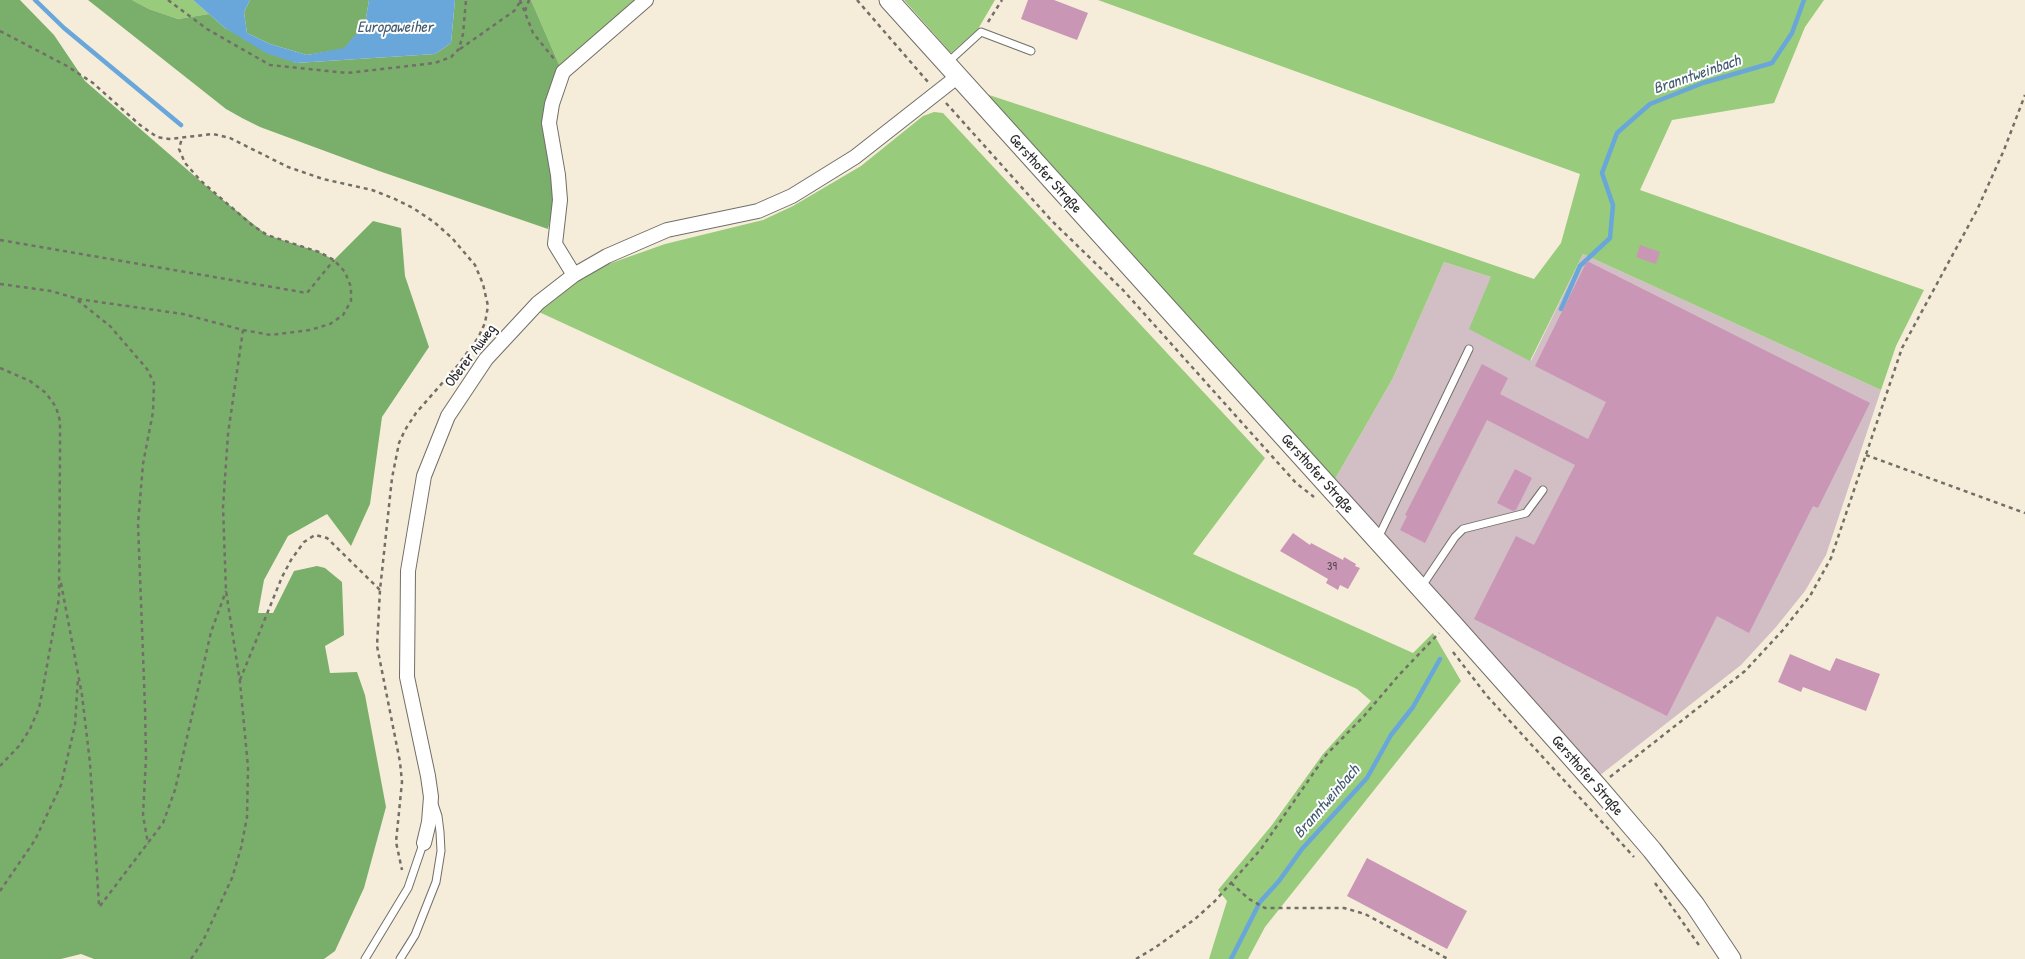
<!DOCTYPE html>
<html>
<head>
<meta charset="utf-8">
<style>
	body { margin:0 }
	canvas { display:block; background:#f5edd9 }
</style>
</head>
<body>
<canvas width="2025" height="959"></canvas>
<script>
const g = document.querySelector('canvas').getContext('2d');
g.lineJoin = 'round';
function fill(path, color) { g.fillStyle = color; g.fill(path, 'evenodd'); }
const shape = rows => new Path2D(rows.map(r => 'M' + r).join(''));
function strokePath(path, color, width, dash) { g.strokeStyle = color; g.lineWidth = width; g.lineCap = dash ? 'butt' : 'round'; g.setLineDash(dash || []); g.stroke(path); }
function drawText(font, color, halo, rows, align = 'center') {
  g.font = font + ' "Patrick Hand",sans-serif'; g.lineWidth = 4; g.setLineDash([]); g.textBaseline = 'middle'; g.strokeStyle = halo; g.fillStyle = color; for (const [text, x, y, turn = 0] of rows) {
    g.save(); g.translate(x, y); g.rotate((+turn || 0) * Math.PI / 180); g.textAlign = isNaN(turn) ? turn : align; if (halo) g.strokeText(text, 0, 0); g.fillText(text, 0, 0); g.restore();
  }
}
fill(shape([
	[1583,254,1881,390,1826,555,1805,591,1776,627,1741,665,1599,776,1335,479,1393,378,1444,262,1491,277,1531,361]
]), '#d2bec5');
fill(shape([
	[132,0,193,0,209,14,178,19,149,9],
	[531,0,641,0,561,69],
	[904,0,995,0,978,29,951,53],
	[1098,0,1824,0,1805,27,1774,103,1672,120,1640,190,1924,290,1896,346,1881,390,1583,254,1530,361,1469,329,1491,277,1444,262,1393,378,1335,479,983,93,1211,168,1534,279,1561,243,1580,174],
	[934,112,943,113,1265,458,1193,554,1413,653,1433,633,1461,681,1265,927,1248,959,1209,959,1227,901,1218,890,1272,825,1323,754,1371,701,1357,689,539,312,577,282,603,266,665,244,763,220,793,206,861,166,923,116]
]), '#98cb7b');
fill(shape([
	[0,0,20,0,54,35,85,81,213,192,267,235,319,252,334,260,373,221,401,228,405,276,429,347,382,417,370,504,351,546,327,514,288,536,264,580,258,613,273,613,294,571,317,566,325,568,342,582,344,635,325,646,330,673,357,672,365,695,386,807,364,888,335,951,324,959,94,959,81,954,61,959,0,959],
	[88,0,132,0,149,9,178,19,209,14,225,28,296,63,435,54,451,43,455,0,531,0,561,69,549,141,554,203,548,229,379,171,260,127,242,118,226,109],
	[250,0,369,0,365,24,344,49,307,55,270,44,247,33,244,12]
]), '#7aaf6b');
fill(shape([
	[193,0,250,0,244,12,247,33,270,44,307,55,344,48,365,24,369,0,455,0,451,43,435,54,296,63,266,53,225,28]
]), '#69a7db');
strokePath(shape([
	[35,0,64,28,181,125],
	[1561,309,1580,266,1610,238,1613,205,1602,173,1617,133,1650,104,1703,83,1772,63,1792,33,1804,0],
	[1231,959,1260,902,1279,881,1302,849,1367,778,1391,735,1413,707,1440,659]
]), '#69a7db', 4.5);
fill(shape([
	[1028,0,1054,0,1088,13,1077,40,1021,19],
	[1640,245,1660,252,1656,264,1636,257],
	[1587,261,1870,403,1818,508,1813,506,1749,633,1717,616,1667,716,1474,619,1516,536,1534,545,1575,465,1487,420,1425,543,1400,530,1407,516,1405,515,1482,364,1508,378,1500,394,1588,439,1606,402,1535,366],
	[1515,469,1532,478,1516,510,1513,511,1497,503],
	[1293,533,1310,545,1311,543,1343,560,1344,557,1356,564,1355,566,1360,568,1348,589,1340,585,1338,590,1326,583,1328,579,1280,551],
	[1790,654,1830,671,1836,658,1880,674,1866,711,1803,687,1801,692,1778,682],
	[1367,858,1467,911,1447,949,1347,896]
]), '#ca96b5');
const lane = shape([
	[947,63,981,32,1031,51],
	[1378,538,1469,349],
	[1422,586,1455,537,1463,529,1526,513,1543,490],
	[365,959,408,888,422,847],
	[400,959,415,935,436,882,441,851,440,832,438,816,434,804]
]);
const street = shape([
	[574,275,555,244,560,200,558,175,549,123,552,104,563,72,646,0],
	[424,843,429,822,431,797,428,776,407,677,408,571,424,476,448,416,486,359,538,303,574,275,607,256,667,230,758,211,792,196,855,157,957,77]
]);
const secondary = shape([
	[889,0,1452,623,1598,787,1652,850,1695,905,1731,959]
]);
strokePath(lane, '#726f68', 9);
strokePath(street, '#726f68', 16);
strokePath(secondary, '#726f68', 21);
strokePath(shape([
	[168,0,207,29,270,65,347,73,435,63,451,57,459,49,463,34,466,0],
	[520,0,533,33,555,60],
	[857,0,928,82],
	[525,11,529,0],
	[988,22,1002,0],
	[0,31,67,66,93,83,140,125,157,137,169,139,213,134,230,138,288,167,323,179,372,190,395,199,413,208,434,222,452,238,475,265,483,284,488,306,485,323,478,338,458,365,416,413,405,430,399,443,392,478,380,590,377,646,400,762,402,782,396,842,402,870],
	[460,49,514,11,520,2],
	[946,103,1051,220,1123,290,1296,483,1314,497],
	[0,240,307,293,334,260],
	[0,284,51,291,75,298,110,326,147,369,154,383,153,412,143,464,138,524,145,707,146,758,143,815,148,844],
	[78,299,183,314,243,330,271,335,310,330,330,324,343,315,351,301,351,287,345,272,334,260,319,252,267,235,252,225,201,181,185,163,179,149,182,138],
	[0,368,30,381,46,393,56,407,60,421,60,451,59,598,43,688,39,708,30,729,19,746,0,766],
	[1866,455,2025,513],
	[61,583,82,695,90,763,99,905],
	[1453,652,1487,696,1634,857],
	[240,680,282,577,291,560,304,542,315,535,327,538,380,590],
	[1610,777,1745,671,1783,630,1810,596,1831,558,1902,348,1977,210,2004,150,2025,95],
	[1231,883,1249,899,1265,908,1344,908,1365,914,1448,959],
	[1655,883,1701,948],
	[0,891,35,840,61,785,75,725,78,678],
	[100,906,163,823,175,790,211,632,226,591],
	[191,959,203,941,232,878,241,848,247,817,248,767,240,682,226,591,223,507,228,434,243,330],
	[1136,959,1156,947,1195,919,1215,901,1261,849,1326,755,1364,716,1399,675,1439,633]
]), '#726f68', 2.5, [4, 4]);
strokePath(lane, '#fff', 7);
strokePath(street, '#fff', 14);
strokePath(secondary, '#fff', 19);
drawText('12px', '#53464e', null, [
	["39",1332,567]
]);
drawText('15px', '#2b2b2b', '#fff', [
	["Gersthofer Straße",1045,174,48],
	["Oberer Auweg",471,356,-53],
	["Gersthofer Straße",1317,474,48],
	["Gersthofer Straße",1587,776,49]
]);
drawText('italic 16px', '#445d71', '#fff', [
	["Europaweiher",395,28],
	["Branntweinbach",1697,75,-19],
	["Branntweinbach",1327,802,-49]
]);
</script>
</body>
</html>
